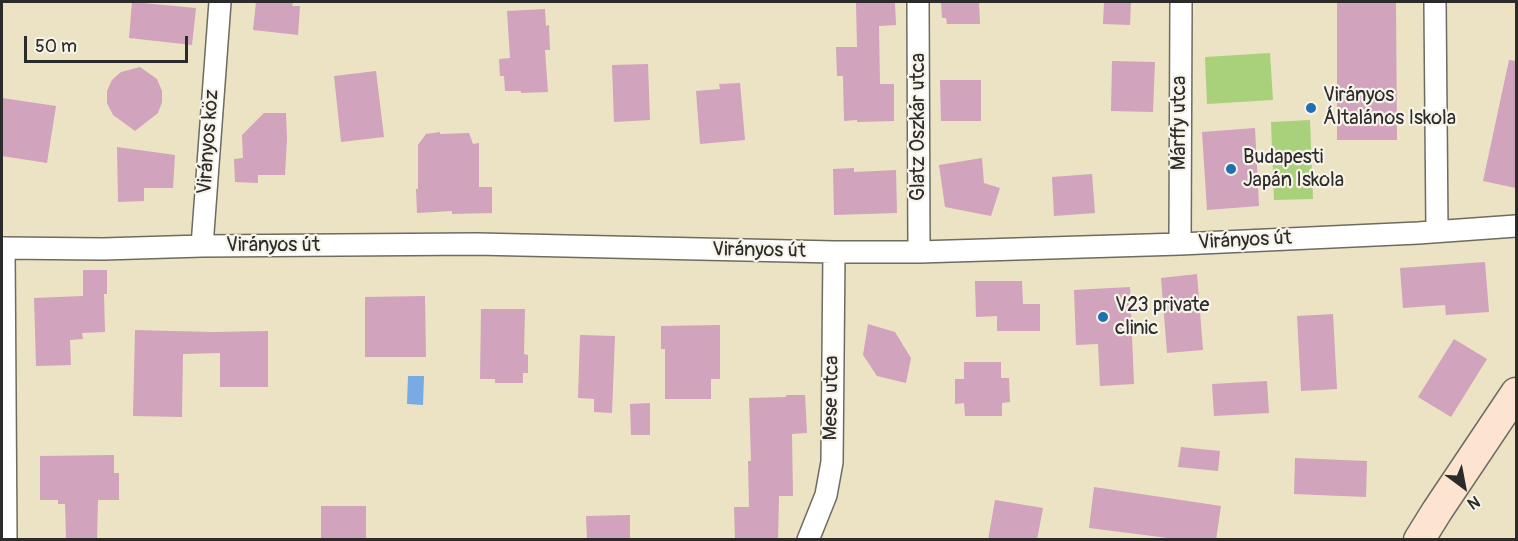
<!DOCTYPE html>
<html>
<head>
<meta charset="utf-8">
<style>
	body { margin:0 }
	#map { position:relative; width:1518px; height:541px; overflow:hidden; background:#ebe3c3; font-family:Pangolin,sans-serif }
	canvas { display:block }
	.frame { position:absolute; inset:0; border:3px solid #2b2b2b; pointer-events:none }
	.north { position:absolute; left:1434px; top:457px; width:60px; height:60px; -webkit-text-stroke:4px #f7f3e8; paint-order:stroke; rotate:148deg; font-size:16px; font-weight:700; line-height:24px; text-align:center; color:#2b2b2b }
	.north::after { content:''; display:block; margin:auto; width:21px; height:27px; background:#2b2b2b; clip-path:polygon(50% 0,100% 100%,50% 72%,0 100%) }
	.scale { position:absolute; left:24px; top:36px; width:164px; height:27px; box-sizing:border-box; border:3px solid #2b2b2b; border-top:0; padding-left:8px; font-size:18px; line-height:21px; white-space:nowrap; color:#2b2b2b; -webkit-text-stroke:4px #f7f3e8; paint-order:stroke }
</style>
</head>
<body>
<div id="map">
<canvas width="1518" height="541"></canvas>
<div class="frame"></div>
<div class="north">N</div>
<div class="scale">50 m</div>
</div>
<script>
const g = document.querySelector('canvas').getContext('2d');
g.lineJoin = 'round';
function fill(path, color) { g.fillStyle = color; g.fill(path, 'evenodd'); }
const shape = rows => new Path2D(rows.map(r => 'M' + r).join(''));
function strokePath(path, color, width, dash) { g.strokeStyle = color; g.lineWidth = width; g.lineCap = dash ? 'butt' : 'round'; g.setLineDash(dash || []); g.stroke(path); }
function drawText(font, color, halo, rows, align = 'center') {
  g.font = font + ' Pangolin,sans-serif'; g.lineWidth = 4.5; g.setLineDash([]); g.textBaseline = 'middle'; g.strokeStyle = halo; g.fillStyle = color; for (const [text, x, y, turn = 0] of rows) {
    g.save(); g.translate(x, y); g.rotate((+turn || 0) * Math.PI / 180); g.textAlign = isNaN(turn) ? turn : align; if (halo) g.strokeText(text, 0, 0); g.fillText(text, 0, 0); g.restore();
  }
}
fill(shape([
	[1270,53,1273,100,1207,104,1205,57],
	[1310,120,1313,199,1274,200,1271,122]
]), '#a9d17c');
fill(shape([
	[408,376,424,376,423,405,407,404]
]), '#78abe4');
fill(shape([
	[132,2,196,8,192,45,129,38],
	[256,2,293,2,292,6,300,6,298,35,253,30],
	[856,2,895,2,896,25,879,26,880,84,894,84,894,121,857,122,857,120,844,121,843,76,837,76,836,47,857,47],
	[941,2,979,2,980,24,947,24,946,18,942,18],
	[1104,2,1131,2,1130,25,1103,24],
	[1337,2,1396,2,1397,140,1337,140],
	[545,9,546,26,549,25,550,50,545,50,548,92,521,93,521,91,505,91,504,76,500,76,499,59,510,58,507,11],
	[1509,60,1516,61,1516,188,1483,181],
	[1112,61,1155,62,1153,112,1111,111],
	[648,64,650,120,614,122,612,65],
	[140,67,157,79,162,91,162,102,158,113,135,131,113,115,107,103,107,91,112,80,121,72],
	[376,71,384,137,341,142,334,76],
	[940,80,981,80,981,121,941,121],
	[740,83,745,140,700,144,696,91,720,89,719,84],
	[2,98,56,106,47,163,2,156],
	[264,113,286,113,287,139,285,175,258,175,258,183,235,182,234,159,243,158,242,135],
	[1255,128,1259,206,1207,210,1202,132],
	[440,132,440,134,469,133,473,144,479,143,479,187,492,187,492,213,452,214,452,211,417,213,416,189,418,189,418,145,426,134],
	[117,147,175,155,173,188,144,188,144,201,118,202],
	[982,158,984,183,1000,188,991,216,945,207,939,165],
	[854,168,854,172,896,170,897,213,834,215,833,169],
	[1092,174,1095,213,1054,216,1052,177],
	[1485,262,1489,312,1446,315,1445,305,1403,308,1400,268],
	[83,270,107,270,107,294,104,294,105,332,82,333,83,339,70,340,71,365,36,366,34,298,83,296],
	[1197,274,1203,350,1167,353,1161,278],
	[975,281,1022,281,1023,304,1040,304,1040,331,997,331,997,316,976,317],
	[1130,287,1134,384,1100,386,1098,344,1076,345,1074,290],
	[425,296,426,357,365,357,365,297],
	[481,309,525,309,524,354,528,355,528,373,523,373,523,383,495,383,495,379,480,379],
	[1333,314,1337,389,1301,391,1297,316],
	[868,324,895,332,911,358,906,383,877,376,863,355],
	[720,325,720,379,711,379,711,399,665,399,665,349,661,349,661,326],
	[135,330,213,332,268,331,268,387,220,387,220,353,183,354,182,417,133,416],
	[580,335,615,336,612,413,594,412,594,399,578,398],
	[1454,339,1487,359,1451,417,1418,397],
	[964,362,1001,362,1001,378,1009,378,1010,402,1002,403,1002,416,965,416,964,403,955,404,955,379,964,379],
	[1267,381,1269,413,1214,416,1212,384],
	[786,395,805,395,807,433,792,434,793,496,779,496,778,540,735,540,734,507,749,507,748,461,751,461,749,398,786,397],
	[650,403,650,435,631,435,630,404],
	[1181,447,1220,451,1218,471,1178,467],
	[114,455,114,473,119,473,119,500,98,500,97,540,66,540,65,504,58,504,58,500,40,500,40,456],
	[1295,458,1367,461,1366,497,1294,494],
	[1094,487,1221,506,1216,540,1168,540,1168,538,1089,528],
	[995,500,1043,508,1037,540,988,540],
	[321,506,366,506,366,540,321,540],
	[630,515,630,540,587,540,586,516]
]), '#d1a3bc');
const street = shape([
	[918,2,919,252],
	[1435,2,1437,231],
	[1180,244,1181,2],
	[202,246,220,2],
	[2,248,103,249,202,246,477,244,834,252,919,252,1180,244,1418,233,1516,226],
	[4,248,6,540],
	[808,540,826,495,832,462,834,252]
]);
const secondary = shape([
	[1419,540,1437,511,1516,393]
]);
strokePath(street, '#6e6b60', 24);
strokePath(secondary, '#6e6b60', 33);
strokePath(street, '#fff', 21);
strokePath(secondary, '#fde4d1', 30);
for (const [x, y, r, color] of [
	[1311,108,6,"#1f6fb2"],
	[1231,169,6,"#1f6fb2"],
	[1103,317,6,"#1f6fb2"]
]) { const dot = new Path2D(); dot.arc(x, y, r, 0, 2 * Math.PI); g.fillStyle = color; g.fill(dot); strokePath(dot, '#f7f3e8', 2); }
drawText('20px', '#2b2b2b', '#f7f3e8', [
	["Virányos",1323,96],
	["Általános Iskola",1323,119],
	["Budapesti",1243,158],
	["Japán Iskola",1243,181],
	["V23 private",1115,306],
	["clinic",1115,329]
], 'left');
drawText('20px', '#2b2b2b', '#f7f3e8', [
	["Márffy utca",1180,123,-90],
	["Glatz Oszkár utca",919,127,-90],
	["Virányos köz",209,142,-86],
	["Virányos út",1245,241,-3],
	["Virányos út",273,246],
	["Virányos út",759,251,1],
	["Mese utca",832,398,-89]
]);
</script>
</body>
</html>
